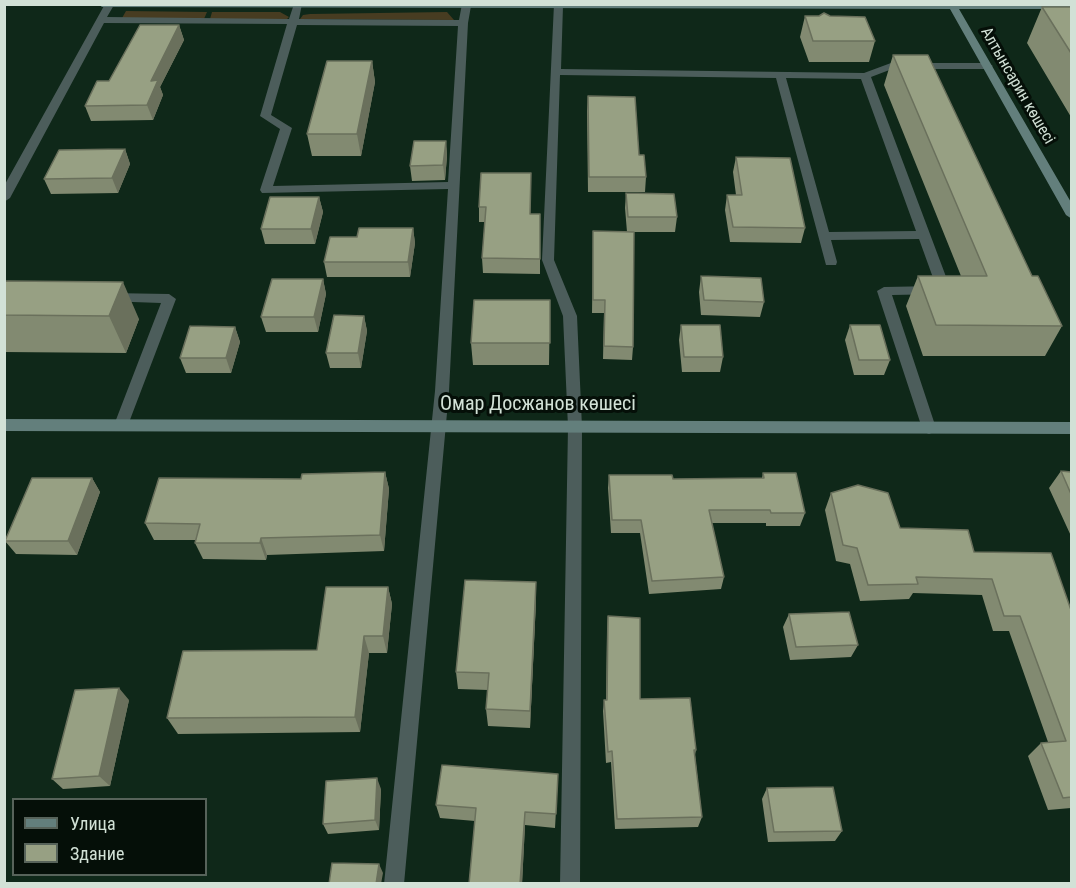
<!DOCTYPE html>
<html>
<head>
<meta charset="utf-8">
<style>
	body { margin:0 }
	#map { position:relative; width:1076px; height:888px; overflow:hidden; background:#0f2819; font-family:"Roboto Condensed",sans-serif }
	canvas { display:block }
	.frame { position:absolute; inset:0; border:6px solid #d2e1d6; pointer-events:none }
	.legend { position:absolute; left:12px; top:798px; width:195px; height:78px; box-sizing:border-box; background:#050f08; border:2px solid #57635a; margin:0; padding:8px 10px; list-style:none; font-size:18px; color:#d2e1d6 }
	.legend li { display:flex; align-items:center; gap:12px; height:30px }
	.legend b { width:30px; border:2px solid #57635a }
</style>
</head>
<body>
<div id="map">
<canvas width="1076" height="888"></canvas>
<div class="frame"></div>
<ul class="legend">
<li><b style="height:8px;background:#637f7c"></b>Улица</li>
<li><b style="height:16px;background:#97a083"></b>Здание</li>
</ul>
</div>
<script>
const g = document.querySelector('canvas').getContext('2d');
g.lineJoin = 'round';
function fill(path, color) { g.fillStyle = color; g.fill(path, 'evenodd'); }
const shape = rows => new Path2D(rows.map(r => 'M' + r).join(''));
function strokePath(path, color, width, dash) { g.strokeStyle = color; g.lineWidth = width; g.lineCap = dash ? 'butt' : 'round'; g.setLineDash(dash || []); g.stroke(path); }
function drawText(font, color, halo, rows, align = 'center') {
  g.font = font + ' "Roboto Condensed",sans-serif'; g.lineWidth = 6; g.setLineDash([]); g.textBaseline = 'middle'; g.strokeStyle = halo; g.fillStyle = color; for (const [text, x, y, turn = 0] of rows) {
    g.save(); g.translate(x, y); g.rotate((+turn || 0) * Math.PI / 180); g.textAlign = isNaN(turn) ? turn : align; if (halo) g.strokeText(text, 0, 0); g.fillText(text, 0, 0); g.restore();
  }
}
fill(shape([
	[126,11,207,12,204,19,122,18],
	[212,12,280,12,289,17,287,19,210,19],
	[447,12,454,20,300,19,303,15,310,14]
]), '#473c21');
fill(shape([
	[105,4,114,5,107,17,289,19,294,4,302,4,299,19,459,20,462,4,471,6,468,23,449,391,404,884,384,884,435,391,448,189,262,193,260,190,280,129,260,116,287,24,104,23,10,198,4,202,4,186,105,4],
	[297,25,458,26,448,182,273,186,292,128,271,115,297,25],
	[554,4,563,6,561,69,864,73,891,63,988,63,993,66,988,69,892,69,871,77,951,290,944,294,892,295,936,428,934,432,929,434,924,432,922,428,877,291,884,287,936,286,919,239,831,240,837,262,836,265,826,265,776,78,560,75,554,260,577,316,582,427,580,884,560,884,568,427,563,316,542,260,554,4],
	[786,78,861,79,916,231,829,232,786,78],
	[109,293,169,294,176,299,128,425,126,429,121,431,116,429,114,425,161,303,104,301,102,298,104,295,109,293]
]), '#4c5d5b');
fill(shape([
	[98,4,1072,4,1072,9,959,9,1072,204,1072,219,1066,215,950,9,102,7,98,4],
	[4,419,1072,422,1072,434,4,431,4,419]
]), '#637f7c');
fill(shape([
	[1042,7,1071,7,1071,117,1027,43],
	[805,16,875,41,869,62,809,62,800,37],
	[179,25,184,40,160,87,163,95,153,120,91,121,85,106,109,81],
	[893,55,1062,326,1045,356,923,356,906,306,918,276,961,276,884,85],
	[372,61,375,82,361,156,312,156,307,134],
	[588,96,639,155,646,177,645,192,588,192,587,111],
	[446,141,447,156,445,180,412,181,410,166],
	[125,149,130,164,118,193,51,194,44,179],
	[736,157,805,228,801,243,730,242,725,210,727,195,736,195,733,172],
	[531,173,530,214,540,214,540,274,483,273,482,258,485,222,479,222,479,207],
	[626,193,677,217,675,232,634,232,633,347,632,360,603,359,604,313,592,313,593,231,627,232,625,208],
	[319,197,323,212,315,244,265,244,261,229],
	[413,228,415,243,410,277,327,277,324,262],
	[701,276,764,302,760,317,701,315,699,292],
	[323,279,326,294,318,332,266,332,261,317],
	[4,281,139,319,126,353,4,352],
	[550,300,549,365,473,365,471,343],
	[364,316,367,331,361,368,330,368,326,353],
	[681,325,723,357,720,372,682,372,679,340],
	[850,325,890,360,884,375,854,375,845,340],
	[235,327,240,342,231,373,186,373,180,358],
	[1061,471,1071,472,1071,536,1049,488],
	[385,472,389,489,384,551,267,555,266,560,203,559,195,543,196,540,154,540,145,523,301,479],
	[763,473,805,513,800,526,766,526,766,523,712,523,724,577,721,589,649,594,640,533,611,533,608,488,609,475,673,479,762,478],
	[92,478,100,492,77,555,16,554,5,541],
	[831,493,900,528,974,552,1071,610,1071,808,1048,810,1028,756,1041,743,1048,742,1009,631,993,631,982,595,913,593,909,599,860,601,850,564,836,561,825,510],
	[536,582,536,601,530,728,488,726,486,709,488,690,458,689,456,672],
	[388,587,392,604,387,653,369,653,360,732,178,734,167,718,317,650],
	[789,614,858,645,851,657,790,660,783,627],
	[608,616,640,699,696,750,695,755,702,817,698,827,615,829,611,762,606,763,603,711,604,700,606,700,607,629],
	[129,700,110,786,63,789,52,779],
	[558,774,555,828,525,825,522,884,469,884,475,821,440,818,436,805],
	[767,788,842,831,835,841,768,842,762,799],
	[381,789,379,830,328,834,323,824]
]), '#828a71');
fill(shape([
	[179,25,184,40,160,87,163,95,153,120,147,105,151,81],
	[372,61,375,82,361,156,357,134],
	[446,141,447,156,445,180,443,165],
	[125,149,130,164,118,193,112,178],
	[319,197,323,212,315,244,311,229],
	[413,228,415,243,410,277,408,262],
	[323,279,326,294,318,332,314,317],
	[123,282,139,319,126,353,109,316],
	[364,316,367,331,361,368,358,353],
	[235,327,240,342,231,373,226,358],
	[385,472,389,489,384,551,380,535],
	[92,478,100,492,77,555,68,541],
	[261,538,267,555,266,560,260,543],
	[536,582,536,601,530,728,530,711],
	[388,587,392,604,387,653,383,636],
	[364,636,369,653,360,732,355,717],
	[119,688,129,700,110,786,99,776],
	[377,778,381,789,379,830,375,820],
	[525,812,525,825,522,884,520,884],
	[379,864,383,873,381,884,376,884]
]), '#6a705c');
const building = shape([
	[1042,7,1071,7,1071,53,1042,7],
	[824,13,830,16,865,17,875,41,813,41,805,16,819,16,824,13],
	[140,25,179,25,151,81,158,80,147,105,85,106,97,81,109,81,140,25],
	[893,55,928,55,1032,276,1038,276,1062,326,936,325,918,276,987,276,893,55],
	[327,61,372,61,357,134,307,134,327,61],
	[588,96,635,97,639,155,644,155,646,177,589,177,588,96],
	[414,141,446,141,443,165,410,166,414,141],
	[125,149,112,178,44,179,59,150,125,149],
	[736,157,790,158,805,228,733,227,727,195,742,195,736,157],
	[481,173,531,173,530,214,540,214,540,259,482,258,486,207,479,207,481,173],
	[626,193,674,194,677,217,628,217,626,193],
	[270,197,319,197,311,229,261,229,270,197],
	[359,228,413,228,408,262,324,262,330,237,357,237,359,228],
	[593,231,634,232,633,347,604,346,605,300,593,300,593,231],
	[701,276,761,278,764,302,704,300,701,276],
	[272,279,323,279,314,317,261,317,272,279],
	[4,281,123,282,109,316,4,315,4,281],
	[474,300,550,300,550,343,471,343,474,300],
	[334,315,364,316,358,353,326,353,334,315],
	[681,325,720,325,723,357,684,357,681,325],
	[850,325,880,325,890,360,859,360,850,325],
	[190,326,235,327,226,358,180,358,190,326],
	[1061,471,1071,472,1071,494,1061,471],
	[385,472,380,535,261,538,260,543,195,543,200,524,145,523,159,478,301,479,302,474,385,472],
	[763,473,796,473,805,513,771,513,770,510,709,510,724,577,652,581,641,520,612,520,609,475,672,475,673,479,764,478,763,473],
	[32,478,92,478,68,541,5,541,32,478],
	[858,485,888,493,900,528,968,530,974,552,1051,553,1071,610,1071,797,1063,798,1041,743,1066,741,1020,616,1004,616,992,579,916,577,918,584,868,585,857,548,843,545,831,493,858,485],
	[465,580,536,582,530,711,486,709,489,673,456,672,465,580],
	[326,587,388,587,383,636,364,636,355,717,167,718,183,651,317,650,326,587],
	[849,612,858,645,796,647,789,614,849,612],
	[608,616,640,618,640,699,690,698,696,750,694,750,702,817,617,819,612,751,608,752,604,700,607,700,608,616],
	[119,688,99,776,52,779,75,690,119,688],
	[442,765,558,774,556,814,525,812,520,884,469,884,476,808,436,805,442,765],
	[377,778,375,820,323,824,326,781,377,778],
	[833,787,842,831,774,832,767,788,833,787],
	[332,863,379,864,376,884,329,884,332,863]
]);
fill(building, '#97a083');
strokePath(building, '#6a705c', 1.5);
drawText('16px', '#d2e1d6', '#050f08', [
	["Алтынсарин көшесі",1017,86,60]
]);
drawText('20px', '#d2e1d6', '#050f08', [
	["Омар Досжанов көшесі",538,405]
]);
</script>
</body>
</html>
